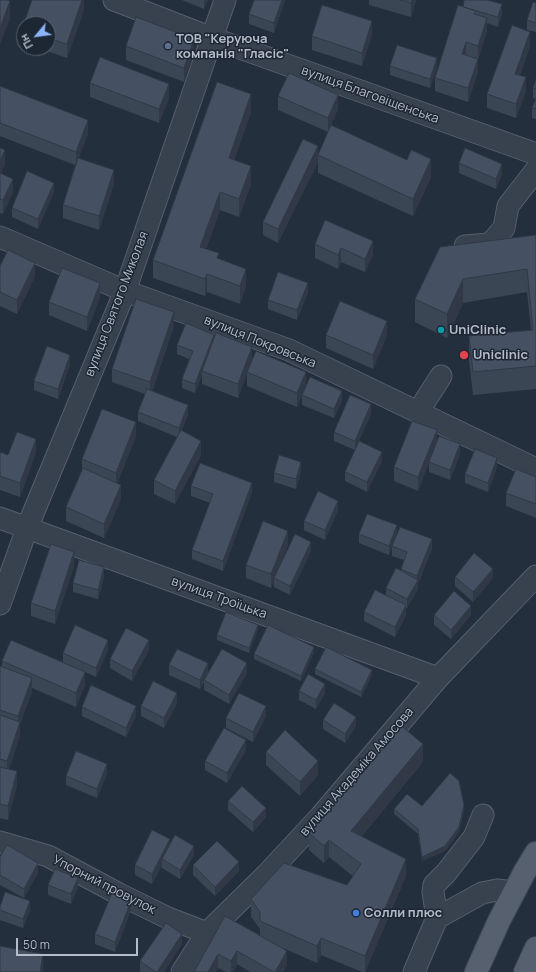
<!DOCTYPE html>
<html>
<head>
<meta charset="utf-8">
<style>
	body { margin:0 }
	#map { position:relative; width:536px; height:972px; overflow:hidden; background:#242f3e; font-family:Manrope,sans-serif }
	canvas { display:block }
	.north { position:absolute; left:16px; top:16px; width:40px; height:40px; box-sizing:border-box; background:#1d2633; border:1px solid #59626f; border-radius:50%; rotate:241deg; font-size:11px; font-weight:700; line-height:16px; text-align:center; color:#b4bcc9 }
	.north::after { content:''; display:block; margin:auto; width:14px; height:18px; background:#8ab4f8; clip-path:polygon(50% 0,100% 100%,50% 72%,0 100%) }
	.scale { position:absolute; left:16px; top:938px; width:122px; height:18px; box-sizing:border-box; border:2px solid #b4bcc9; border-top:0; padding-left:5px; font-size:12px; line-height:14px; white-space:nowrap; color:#b4bcc9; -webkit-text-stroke:3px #1d2633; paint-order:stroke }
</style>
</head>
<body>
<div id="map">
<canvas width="536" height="972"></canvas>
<div class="north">Пн</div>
<div class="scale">50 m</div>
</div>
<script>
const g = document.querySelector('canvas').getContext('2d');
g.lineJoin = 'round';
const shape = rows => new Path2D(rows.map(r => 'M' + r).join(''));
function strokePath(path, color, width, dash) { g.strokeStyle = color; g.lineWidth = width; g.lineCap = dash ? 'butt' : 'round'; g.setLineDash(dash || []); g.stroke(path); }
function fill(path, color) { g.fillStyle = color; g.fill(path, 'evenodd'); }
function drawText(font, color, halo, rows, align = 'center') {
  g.font = font + ' Manrope,sans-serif'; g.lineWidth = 3; g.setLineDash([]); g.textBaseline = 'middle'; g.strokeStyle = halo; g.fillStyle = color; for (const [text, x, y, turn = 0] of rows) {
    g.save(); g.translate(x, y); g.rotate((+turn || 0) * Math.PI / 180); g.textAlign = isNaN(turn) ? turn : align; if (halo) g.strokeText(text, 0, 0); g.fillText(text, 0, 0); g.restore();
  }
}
const minor = shape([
	[114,0,212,38,536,154],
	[0,237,125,291,289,350,536,469],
	[465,246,490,244,504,228,508,206,536,170],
	[418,412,441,376],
	[0,518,438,678],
	[0,604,27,528,125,291,225,0],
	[0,842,48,856,119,894,168,918,207,933],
	[437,918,433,892,434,885,446,873,474,837,483,815],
	[182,972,207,933,266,875,320,817,438,678,536,576],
	[414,972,437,918,482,893,497,890,514,892]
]);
const major = shape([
	[476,972,499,921,524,873,536,853],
	[525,972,536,948]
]);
strokePath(minor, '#565f6c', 23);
strokePath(major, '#414a57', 24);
strokePath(minor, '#38414e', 21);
strokePath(major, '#56606e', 22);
fill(shape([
	[32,0,84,0,84,10,67,58,38,48,48,48,48,24,24,24,24,43,22,42,22,29],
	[182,0,208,0,204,9],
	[285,0,274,33,249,24,249,14],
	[369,0,416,0,411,17,369,5],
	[536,3,536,32,527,30,527,20],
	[463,7,502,14,498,27,487,23,487,32,478,59,478,72,468,102,435,91,435,78],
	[372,35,362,66,312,50,312,36],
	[126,46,194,53,184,82,126,60],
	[530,46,520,75,526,91,516,118,487,108,487,94],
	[390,66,437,67,430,88,390,75],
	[536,79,536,119,532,118,532,108,536,99,533,98,533,88],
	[90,83,169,98,159,123,90,97],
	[0,87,88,134,78,158,114,184,99,230,63,218,63,205,75,165,0,136],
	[278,96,338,109,328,132,278,110],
	[251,112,234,160,251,184,239,217,220,210,206,249,246,286,240,304,207,292,205,296,153,278,153,260],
	[0,148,5,164,1,173,13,192,3,214,0,213],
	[318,154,431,177,413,216,318,173,318,162,278,243,263,235,263,222],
	[459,163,502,174,496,189,459,173],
	[54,192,38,229,12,217,12,208],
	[536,235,536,389,473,395,469,360,469,336,531,330,527,292,463,303,447,338,415,322,415,299],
	[373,241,373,255,365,272,341,262,338,269,315,258,315,244],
	[0,266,35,276,17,314,0,306],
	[308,292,297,320,268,309,268,300],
	[100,297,87,331,49,315,49,302],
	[174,326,152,391,188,415,181,431,201,455,175,504,154,494,154,480,177,437,138,421,138,412,145,394,112,382,112,369],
	[326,335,387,335,373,369,326,348],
	[214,338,252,360,306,386,297,407,247,386,247,373,238,398,202,384,202,375,195,393,182,388,182,379,189,359,177,354,177,345],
	[70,364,58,399,34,390,34,381],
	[302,395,342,401,334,418,302,405],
	[371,414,359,441,382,461,367,492,345,481,345,472,355,450,334,441,334,432],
	[136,436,117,484,121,499,104,538,66,521,66,507,82,470,82,459],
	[437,443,460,454,450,480,429,472,429,462,430,460,418,491,394,481,394,467],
	[0,452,8,455,36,452,20,497,0,490],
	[497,467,488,492,465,483,465,474],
	[301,471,296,489,274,482,274,473],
	[536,477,536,518,506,506,506,493],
	[191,486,252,492,223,571,192,559,192,550,210,503,191,496],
	[338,510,325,540,304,530,304,521],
	[359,534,397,535,432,549,418,584,418,589,407,608,406,608,406,615,395,637,364,621,364,612,386,595,386,588,401,570,404,560,392,556,392,546,389,555,359,543],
	[288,545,279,567,311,551,290,595,274,587,274,581,271,588,246,578,246,565],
	[74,566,55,624,31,616,31,603],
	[104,577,98,599,73,592,73,583],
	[455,577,493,578,473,602,455,586],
	[434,615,471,615,451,639,434,625],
	[258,629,249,653,217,640,217,635],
	[108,650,96,677,85,672,85,685,76,707,32,688,32,692,20,724,20,735,9,769,17,785,8,820,0,818,0,666,2,667,2,661,63,662,63,653],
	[149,650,132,681,110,668,110,659],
	[314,652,301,681,254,659,254,654],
	[169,665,208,673,247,673,229,704,204,690,204,682,200,689,169,675],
	[315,669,372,675,361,697,315,674],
	[299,691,325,693,316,709,299,700],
	[177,703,164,728,141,716,141,706],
	[82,707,136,716,126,737,82,716],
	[266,716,253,742,226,728,226,718],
	[323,720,356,726,345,743,323,729],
	[246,750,227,783,205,770,205,761],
	[266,752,318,775,300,796,266,765],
	[423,762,362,836,406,876,365,972,362,972,321,955,317,963,283,948,287,965,283,972,250,972,237,964,233,972,226,972,218,968,194,972,225,916,260,935,260,929,251,917,251,899,347,885,353,876,329,857,324,863,309,850,309,833],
	[107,774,97,798,66,785,66,776],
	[228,801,266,817,253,832,228,810],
	[422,806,464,810,459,832,445,851,422,861,418,834,394,814,394,809],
	[170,845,194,855,180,879,162,868,162,865,152,884,135,875,135,865],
	[0,857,38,873,24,898,0,885],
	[193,865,239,871,215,896,193,875],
	[48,885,78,887,71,904,48,895],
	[0,907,30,910,23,928,0,920],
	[131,910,115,952,95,944,95,934],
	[182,944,164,972,141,972,140,971,140,961]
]), '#3b4654');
fill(shape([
	[82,0,84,0,84,10,67,58,67,44],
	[204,0,208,0,204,9],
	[282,0,285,0,274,33,274,23],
	[412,0,416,0,411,17,411,3],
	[10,1,10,19,0,45,0,28],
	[502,4,502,14,498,27,498,17],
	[487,18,487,32,478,59,478,46],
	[372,21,372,35,362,66,362,53],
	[530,32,530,46,515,87,515,74],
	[194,39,194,53,184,82,184,68],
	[466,42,466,56,462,54],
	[437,58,437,67,430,88,430,79],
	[478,59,478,72,468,102,468,88],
	[526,77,526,91,516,118,516,104],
	[169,84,169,98,159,123,159,109],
	[251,94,251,112,229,176,229,158],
	[338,95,338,109,328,132,328,118],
	[88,120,88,134,76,166,76,152],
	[318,146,318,162,278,243,278,229],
	[5,150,5,164,0,175,0,161],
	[431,159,431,177,413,216,413,199],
	[502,164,502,174,496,189,496,179],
	[251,166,251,184,239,217,239,199],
	[114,170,114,184,99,230,99,216],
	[13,179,13,192,3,214,3,200],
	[54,183,54,192,38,229,38,219],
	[220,192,220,210,200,264,200,247],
	[373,241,373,255,365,272,365,259],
	[341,248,341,262,338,269,338,255],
	[35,263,35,276,17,314,17,300],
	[246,269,246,286,240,304,240,286],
	[207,274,207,292,205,296,205,279],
	[463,279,463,303,447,338,447,314],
	[100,283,100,297,87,331,87,317],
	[308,283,308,292,297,320,297,310],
	[174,312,174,326,150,395,150,382],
	[387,321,387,335,373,369,373,355],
	[214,335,214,344,202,371,202,375,195,393,195,384],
	[252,347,252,360,238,398,238,384],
	[70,355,70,364,58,399,58,389],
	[306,372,306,386,297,407,297,393],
	[342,391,342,401,334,418,334,409],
	[371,404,371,414,355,450,355,441],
	[188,405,188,415,179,438,179,428],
	[136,422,136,436,116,486,116,473],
	[437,430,437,444,418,491,418,477],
	[36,439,36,452,20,497,20,483],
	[201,441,201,455,175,504,175,491],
	[460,444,460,454,450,480,450,470],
	[382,452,382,461,367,492,367,482],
	[497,458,497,467,488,492,488,483],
	[301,462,301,471,296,489,296,479],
	[252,483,252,492,223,571,223,561],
	[121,485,121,499,104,538,104,524],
	[338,501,338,510,325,540,325,530],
	[397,525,397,535,389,555,389,546],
	[288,531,288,545,275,578,274,578,274,581,271,588,271,574],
	[432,539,432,549,418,584,418,589,407,608,407,599,417,580,417,576],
	[311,542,311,551,290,595,290,586],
	[74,552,74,566,55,624,55,611],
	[104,567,104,577,98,599,98,590],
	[493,569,493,578,473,602,473,592],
	[406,605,406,615,395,637,395,627],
	[471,606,471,615,451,639,451,630],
	[258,625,258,629,249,653,249,648],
	[108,640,108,650,96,677,96,668],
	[149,640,149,650,132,681,132,671],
	[314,647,314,652,301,681,301,676],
	[208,663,208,673,204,680,200,689,200,680],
	[247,663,247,673,229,704,229,695],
	[372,670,372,675,361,697,361,692],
	[85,672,85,685,76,707,76,693],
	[32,678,32,692,20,724,20,735,7,775,7,761,18,729,18,716],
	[325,684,325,693,316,709,316,700],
	[177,693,177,703,164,728,164,718],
	[136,706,136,716,126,737,126,728],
	[266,706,266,716,253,742,253,732],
	[356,717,356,726,345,743,345,734],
	[246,740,246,750,227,783,227,773],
	[423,744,423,762,351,849,351,831],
	[318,761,318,775,300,796,300,782],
	[107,764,107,774,97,798,97,789],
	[17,771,17,785,8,820,8,806],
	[464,805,464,810,459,832,445,851,422,861,422,857],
	[266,808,266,817,253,832,253,822],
	[170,839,170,849,162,859,162,865,152,884,152,874],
	[329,840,329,857,324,863,324,846],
	[194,846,194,855,180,879,180,870],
	[406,859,406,876,365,972,365,956],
	[239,862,239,871,215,896,215,887],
	[38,863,38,873,24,898,24,889],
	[78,878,78,887,71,904,71,894],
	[30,901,30,910,23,928,23,919],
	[131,901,131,910,115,952,115,942],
	[182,934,182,944,164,972,157,972],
	[321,938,321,955,317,963,317,946],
	[237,951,237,964,233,972,231,972,231,961],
	[287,951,287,965,283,972,275,972],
	[43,954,43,972,40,972],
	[218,954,218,968,216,972,208,972]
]), '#303945');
const building = shape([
	[0,0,7,0,10,1,0,28,0,0],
	[32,0,82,0,67,44,48,38,48,24,24,24,24,29,22,29,32,0],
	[254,0,282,0,274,23,249,14,254,0],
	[400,0,412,0,411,3,400,0],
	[464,0,487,0,502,4,498,17,463,7,464,0],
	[533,2,536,3,536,23,527,20,533,2],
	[322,5,372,21,362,53,312,36,322,5],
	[458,5,476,11,474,14,487,18,478,46,466,42,462,54,478,59,468,88,435,78,458,5],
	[136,17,194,39,184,68,126,46,136,17],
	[512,25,530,32,515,74,526,77,516,104,487,94,512,25],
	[397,45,437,58,430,79,390,66,397,45],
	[100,57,169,84,159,109,90,83,100,57],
	[289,73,338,95,328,118,278,96,289,73],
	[536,79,536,89,533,88,536,79],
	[217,82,251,94,229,158,251,166,239,199,220,192,200,247,219,253,217,258,246,269,240,286,207,274,205,279,153,260,217,82],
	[0,86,88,120,76,152,0,123,0,86],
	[536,98,536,109,532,108,536,98],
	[331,125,407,160,411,150,431,159,413,199,318,155,331,125],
	[303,139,318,146,278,229,263,222,303,139],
	[0,148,5,150,0,161,0,148],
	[465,148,502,164,496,179,459,163,465,148],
	[78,158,114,170,99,216,63,205,78,158],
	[27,171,54,183,38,219,12,208,27,171],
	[0,173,13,179,3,200,0,199,0,173],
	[325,220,373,241,365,259,341,248,338,255,315,244,325,220],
	[536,235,536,366,473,372,469,336,533,330,527,269,463,279,447,314,415,299,440,247,536,235],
	[8,250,35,263,17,300,0,292,0,266,8,250],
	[62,268,100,283,87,317,49,302,62,268],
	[278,272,308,283,297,310,268,300,278,272],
	[136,299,174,312,150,382,112,369,136,299],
	[340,301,387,321,373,355,326,335,340,301],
	[186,323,214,335,195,384,182,379,193,351,177,345,186,323],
	[216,333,252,347,238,384,202,371,216,333],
	[47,346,70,355,58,389,34,381,47,346],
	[256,351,306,372,297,393,247,372,256,351],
	[310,377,342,391,334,409,302,395,310,377],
	[147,389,188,405,179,428,138,412,147,389],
	[350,395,371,404,355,441,334,432,350,395],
	[102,409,136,422,116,473,82,459,102,409],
	[412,421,437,430,418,477,394,467,412,421],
	[181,430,201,441,175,491,154,480,181,430],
	[17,432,36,439,20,483,0,476,0,452,8,455,17,432],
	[439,436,460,444,450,470,429,462,439,436],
	[359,441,382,452,367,482,345,472,359,441],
	[475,449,497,458,488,483,465,474,475,449],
	[279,455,301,462,296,479,274,473,279,455],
	[200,463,252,483,223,561,192,550,213,494,191,486,200,463],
	[83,468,121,485,104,524,66,507,83,468],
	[516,469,536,477,536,504,506,493,516,469],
	[318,491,338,501,325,530,304,521,318,491],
	[367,514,397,525,389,546,359,534,367,514],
	[263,521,288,531,271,574,246,565,263,521],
	[400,527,432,539,417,576,401,569,407,552,392,546,400,527],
	[295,534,311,542,290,586,274,578,295,534],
	[51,544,74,552,55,611,31,603,51,544],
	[474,553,493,569,473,592,455,577,474,553],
	[79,560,104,567,98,590,73,583,79,560],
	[396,568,418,580,407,599,386,588,396,568],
	[375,590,406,605,395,627,364,612,375,590],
	[454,591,471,606,451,630,434,615,454,591],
	[226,612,258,625,249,648,217,635,226,612],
	[75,625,108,640,96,668,63,653,75,625],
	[268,625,314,647,301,676,254,654,268,625],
	[126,628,149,640,132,671,110,659,126,628],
	[11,640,85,672,76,693,2,661,11,640],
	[326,647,372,670,361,692,315,669,326,647],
	[177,649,208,663,200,680,169,665,177,649],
	[222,649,247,663,229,695,204,680,222,649],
	[0,666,32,678,18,716,0,710,0,666],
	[308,674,325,684,316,700,299,691,308,674],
	[153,681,177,693,164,718,141,706,153,681],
	[91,685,136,706,126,728,82,707,91,685],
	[239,693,266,706,253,732,226,718,239,693],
	[334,703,356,717,345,734,323,720,334,703],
	[0,715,20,722,7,761,0,759,0,715],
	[399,724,423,744,351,831,406,859,365,956,321,938,317,946,260,921,260,912,251,899,284,863,347,885,361,864,329,840,324,846,309,833,399,724],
	[224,728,246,740,227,773,205,761,224,728],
	[285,730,318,761,300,782,266,752,285,730],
	[76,751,107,764,97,789,66,776,76,751],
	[0,767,17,771,8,806,0,804,0,767],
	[450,773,459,781,464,805,459,827,445,846,422,857,418,829,394,809,407,794,422,806,450,773],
	[242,786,266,808,253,822,228,801,242,786],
	[152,830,170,839,152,874,135,865,152,830],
	[175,835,194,846,180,870,162,859,175,835],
	[217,841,239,862,215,887,193,865,217,841],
	[7,845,38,863,24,889,0,875,0,857,7,845],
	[55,869,78,878,71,894,48,885,55,869],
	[5,892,30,901,23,919,0,910,0,907,5,892],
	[112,893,131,901,115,942,95,934,112,893],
	[225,916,287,951,275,972,274,972,237,951,231,961,218,954,208,972,194,972,225,916],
	[166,923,182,934,157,972,156,972,140,961,166,923],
	[0,946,43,954,40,972,0,972,0,946]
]);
fill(building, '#455162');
strokePath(building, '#303945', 1);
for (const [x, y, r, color] of [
	[168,46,4,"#5c6f8a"],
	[441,330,4,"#0f9aa8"],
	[464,355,5,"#e0444e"],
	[356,913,4,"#3f7fe0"]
]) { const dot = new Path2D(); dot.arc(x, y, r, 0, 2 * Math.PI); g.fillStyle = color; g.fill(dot); strokePath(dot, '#1d2633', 1.5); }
drawText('bold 13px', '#b4bcc9', '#1d2633', [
	["ТОВ \"Керуюча",176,39],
	["компанія \"Гласіс\"",176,54],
	["UniСlinic",449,330],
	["Uniclinic",473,355],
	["Солли плюс",364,913]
], 'left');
drawText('13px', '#b4bcc9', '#1d2633', [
	["вулиця Благовіщенська",370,95,20],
	["вулиця Святого Миколая",117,304,-69],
	["вулиця Покровська",260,342,22],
	["вулиця Троїцька",219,598,20],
	["вулиця Академіка Амосова",357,772,-49],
	["Упорний провулок",104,885,27]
]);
</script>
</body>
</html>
